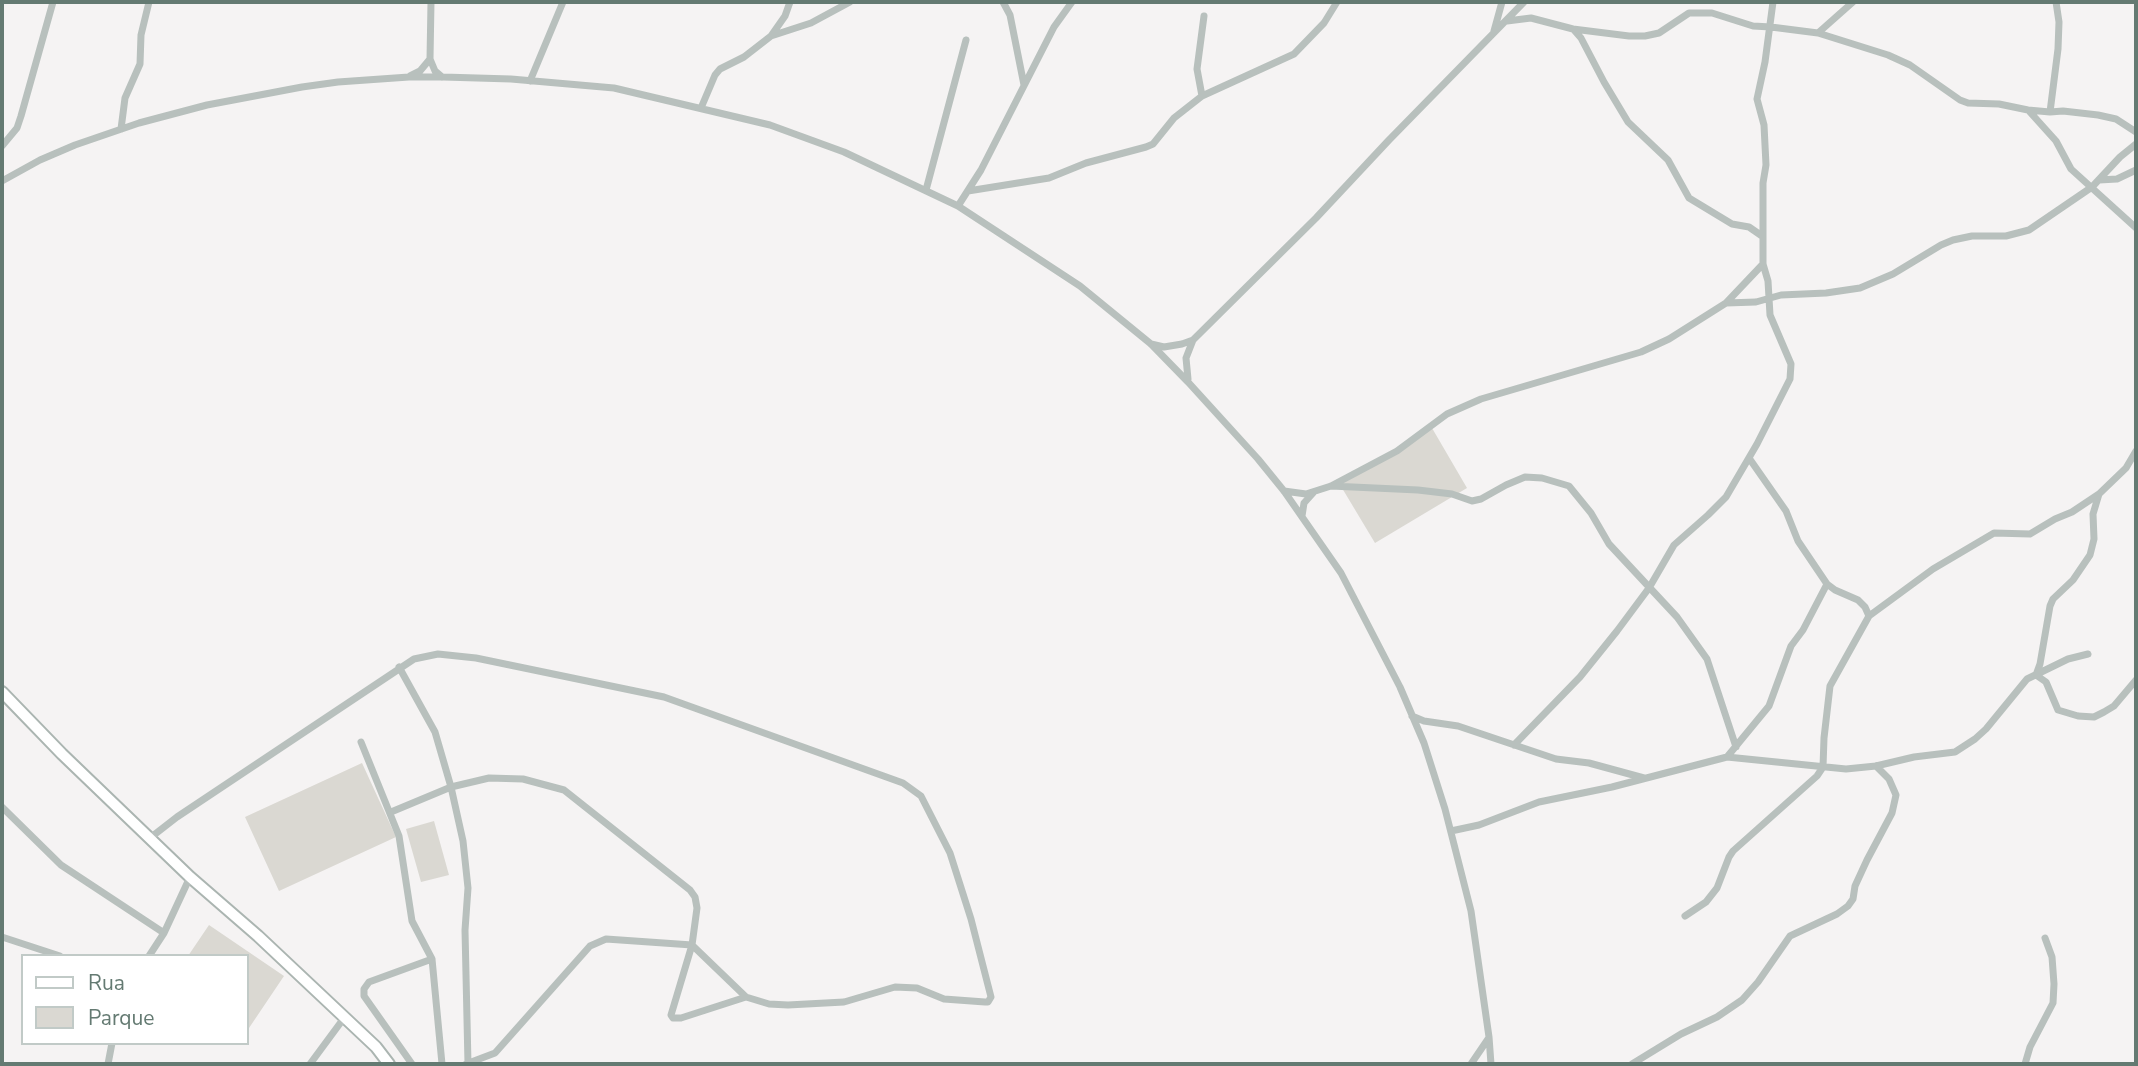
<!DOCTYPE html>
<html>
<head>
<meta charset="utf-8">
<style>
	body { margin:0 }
	#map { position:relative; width:2138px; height:1066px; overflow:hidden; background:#f5f3f3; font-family:"Nunito Sans",sans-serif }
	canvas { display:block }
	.frame { position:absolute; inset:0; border:4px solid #647a72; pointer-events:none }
	.legend { position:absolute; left:21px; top:954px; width:228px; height:91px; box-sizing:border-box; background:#fff; border:2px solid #c1cac7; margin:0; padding:9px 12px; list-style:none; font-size:21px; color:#647a72 }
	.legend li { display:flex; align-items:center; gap:14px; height:35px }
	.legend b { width:35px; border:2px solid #c1cac7 }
</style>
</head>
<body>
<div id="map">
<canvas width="2138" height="1066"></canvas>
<div class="frame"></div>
<ul class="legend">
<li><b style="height:9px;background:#fff"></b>Rua</li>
<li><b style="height:19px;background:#dad8d2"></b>Parque</li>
</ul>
</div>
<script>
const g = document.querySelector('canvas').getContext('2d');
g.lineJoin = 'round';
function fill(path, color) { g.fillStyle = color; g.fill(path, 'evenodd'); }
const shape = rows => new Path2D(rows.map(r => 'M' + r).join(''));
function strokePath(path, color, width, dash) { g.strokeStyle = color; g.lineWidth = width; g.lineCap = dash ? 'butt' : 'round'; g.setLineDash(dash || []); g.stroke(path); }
fill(shape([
	[1432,428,1467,488,1375,543,1339,483],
	[362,763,396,837,279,891,245,817],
	[434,821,449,875,421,882,406,829],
	[209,925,284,976,247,1031,247,956,188,956]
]), '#dad8d2');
const secondary = shape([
	[2,692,62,754,190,877,258,936,376,1047,389,1064]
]);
strokePath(secondary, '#abb5b1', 14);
strokePath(shape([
	[431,2,430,59,435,71,442,77],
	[1003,2,1010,15,1024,85],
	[1507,21,1531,18,1573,29,1629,36,1645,36,1659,33,1689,13,1712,13,1753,26,1771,27,1818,33,1853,2],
	[1574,30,1581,38,1604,82,1628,122,1668,160,1689,198,1732,224,1749,227,1762,236],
	[1494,31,1502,2],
	[1818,33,1888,55,1910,65,1960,100,1968,103,1999,104,2028,110,2050,112,2063,111,2098,115,2116,119,2136,132],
	[771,36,811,23,850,2],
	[410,76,420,71,430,59],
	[530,81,563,2],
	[1202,96,1197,69,1204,16],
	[701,108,715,75,720,69,744,57,771,36,785,16,790,2],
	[2029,111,2056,141,2071,169,2136,228],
	[2050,112,2058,49,2059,22,2056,2],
	[121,129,125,98,140,64,141,35,149,2],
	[2,146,17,128,21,116,53,2],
	[2099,180,2117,179,2136,170],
	[2,181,40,160,75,145,139,123,207,105,302,87,338,82,409,77,443,77,511,79,614,88,770,125,844,152,958,206,1080,286,1151,344,1188,382,1258,459,1284,491,1341,573,1400,687,1424,743,1445,809,1471,911,1489,1037,1491,1064],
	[926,190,966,40],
	[968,191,1049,178,1086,163,1146,147,1153,144,1174,118,1202,96,1294,54,1324,23,1337,2],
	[958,206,981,170,1054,27,1072,2],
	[1726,303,1756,302,1781,295,1826,293,1860,288,1893,274,1941,245,1953,240,1972,236,2006,236,2029,230,2092,187,2120,157,2136,144],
	[1151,344,1164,347,1182,344,1193,340,1316,218,1389,140,1524,2],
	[1188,379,1186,358,1193,340],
	[2136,451,2126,468,2099,494,2093,514,2094,539,2090,555,2073,580,2053,599,2050,606,2040,664,2036,675,2046,682,2058,710,2078,716,2094,717,2104,712,2114,706,2136,680],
	[1749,458,1786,511,1798,541,1827,584,1835,590,1858,600,1865,607,1869,616],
	[1331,486,1418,490,1452,494,1472,501,1481,499,1506,485,1525,477,1542,478,1569,486,1591,513,1609,544,1677,617,1707,659,1736,747],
	[1284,491,1306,494,1331,486,1397,451,1447,414,1481,399,1641,352,1669,339,1726,303,1763,264],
	[1302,516,1304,503,1313,493],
	[399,667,435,732,451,787,463,841,468,888,465,930,468,1064],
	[1412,716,1424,721,1458,726,1556,759,1589,763,1644,778],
	[361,742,399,836,412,921,432,959,442,1064],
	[1514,745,1580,677,1617,631,1649,588,1674,545,1708,515,1726,497,1757,444,1790,379,1791,364,1770,315,1768,281,1763,264,1763,183,1766,165,1764,125,1757,99,1765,62,1773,2],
	[1727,757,1769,706,1791,646,1803,630,1827,584],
	[2,807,61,865,164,933],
	[391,812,451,787,489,778,523,779,564,790,690,890,695,897,697,908,692,945,671,1015,673,1018,681,1018,746,997],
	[1451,831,1479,825,1539,802,1612,787,1727,757,1846,769,1876,766,1914,757,1955,752,1975,739,1986,729,2027,679,2068,659,2088,654],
	[150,838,177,817,414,659,438,654,476,658,664,697,903,783,921,796,950,853,971,919,991,997,988,1002,985,1002,944,999,917,988,895,987,844,1002,788,1005,769,1004,746,997,692,945,606,939,590,946,495,1053,466,1064],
	[1685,916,1706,902,1717,888,1729,857,1733,851,1817,776,1823,767,1824,738,1830,686,1869,616,1933,569,1994,533,2030,534,2055,519,2072,512,2099,494],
	[2,937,60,956],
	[149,956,164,933,190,877],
	[108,1064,112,1043],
	[310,1064,344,1018],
	[412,1064,364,996,364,989,369,982,432,959],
	[1471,1064,1488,1039],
	[1632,1064,1681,1034,1717,1017,1742,1000,1758,982,1790,936,1837,914,1848,906,1853,899,1855,886,1867,860,1892,813,1896,795,1889,779,1876,766],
	[2025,1064,2030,1047,2053,1003,2054,984,2052,957,2045,938]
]), '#b8c0bd', 7);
strokePath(secondary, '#fff', 10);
</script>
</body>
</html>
